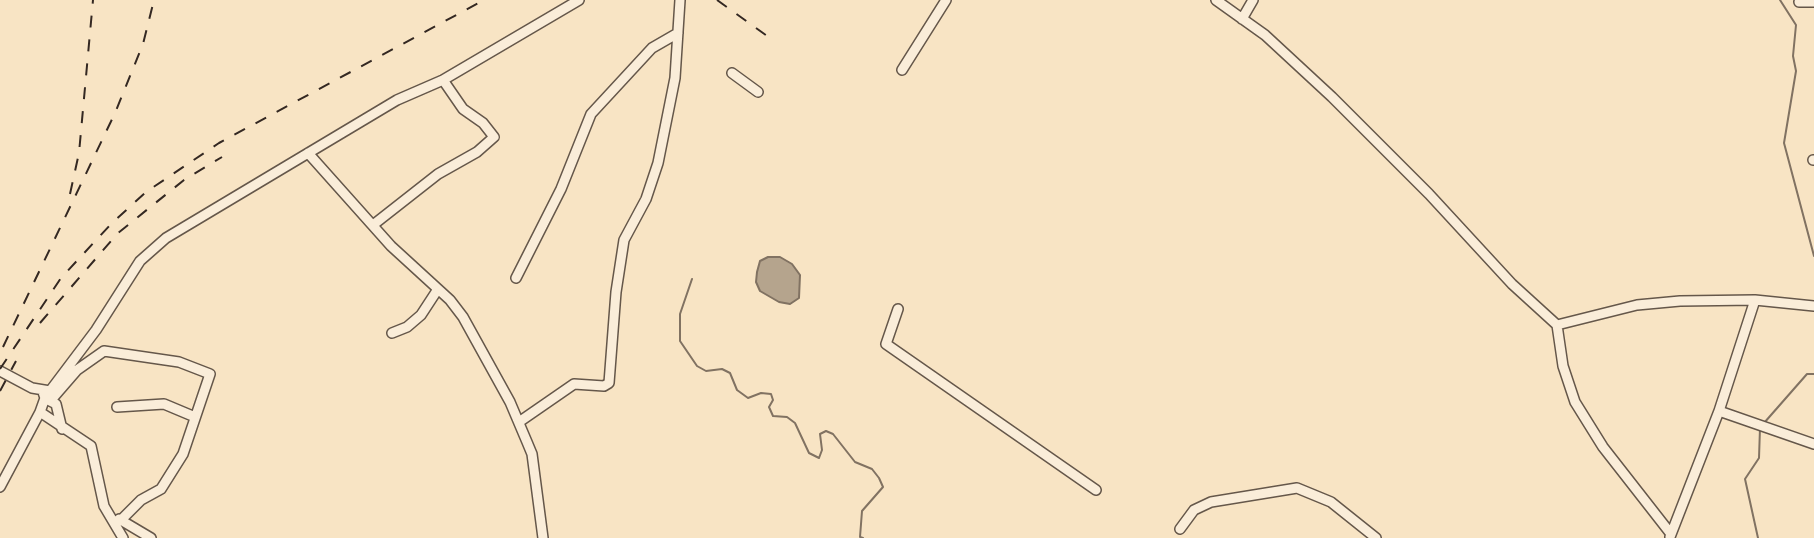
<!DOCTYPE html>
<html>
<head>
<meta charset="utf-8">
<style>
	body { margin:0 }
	canvas { display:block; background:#f8e4c4 }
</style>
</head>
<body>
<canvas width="1814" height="538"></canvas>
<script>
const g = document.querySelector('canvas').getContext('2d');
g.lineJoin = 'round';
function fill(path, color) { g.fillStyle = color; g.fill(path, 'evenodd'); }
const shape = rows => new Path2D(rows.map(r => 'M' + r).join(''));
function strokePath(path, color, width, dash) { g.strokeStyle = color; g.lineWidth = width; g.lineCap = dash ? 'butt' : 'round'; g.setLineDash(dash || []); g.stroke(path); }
const water = shape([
	[768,257,780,257,792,264,800,275,799,298,790,304,779,302,760,291,756,282,757,272,760,261,768,257]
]);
fill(water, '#b5a48d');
strokePath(water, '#817262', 2);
strokePath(shape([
	[1780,0,1796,25,1793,56,1796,71,1784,143,1814,256],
	[692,279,680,314,680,341,697,366,706,371,722,369,730,373,737,390,748,398,761,393,771,394,773,400,769,407,773,416,787,417,795,423,809,453,819,458,822,450,820,434,826,431,833,434,855,462,872,469,879,478,883,487,862,511,860,537,863,538],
	[1764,423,1807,374,1814,374],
	[1758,538,1745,479,1759,458,1760,428]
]), '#817262', 2);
const minor = shape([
	[1216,0,1265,35,1332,97,1429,194,1512,284,1557,325,1637,305,1680,301,1755,300,1814,306],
	[1799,2,1814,2],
	[1242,19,1253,0],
	[902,70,946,0],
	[732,73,758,92],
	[308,153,391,246,450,300,463,317,510,402,527,442,532,454,543,538],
	[1813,160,1814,160],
	[373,225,438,174,477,152,494,137,483,123,463,109,443,80],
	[516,278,561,189,591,114,652,48,678,33],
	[1755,300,1719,411,1814,444],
	[898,309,886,344,1096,490],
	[1557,325,1563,366,1575,402,1603,447,1671,534],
	[392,333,407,327,421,315,438,289],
	[0,371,32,388,50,391,96,330,140,261,166,238,397,100,443,80,579,0],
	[46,399,56,404,62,429],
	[51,400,77,370,104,351,179,362,210,374,183,454,161,489,141,500,122,519],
	[117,407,164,404,195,417],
	[40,412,91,446,104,506,123,538],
	[519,422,574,384,604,386,609,383,616,292,624,240,646,199,658,163,675,78,680,0],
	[0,487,40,412,45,398,43,392],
	[119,519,151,538],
	[1180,529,1194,510,1211,502,1297,488,1331,502,1376,538],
	[1670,537,1719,411]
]);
strokePath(minor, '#65574a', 12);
strokePath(minor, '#faedd9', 9);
strokePath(shape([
	[717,0,770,38],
	[70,194,79,153,93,0],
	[40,323,118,233,184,180,222,157],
	[3,347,115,113,143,44,154,0],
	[0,369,61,278,111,224,146,192,219,143,484,0],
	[0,391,16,361]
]), '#342822', 2, [12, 12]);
</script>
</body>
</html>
